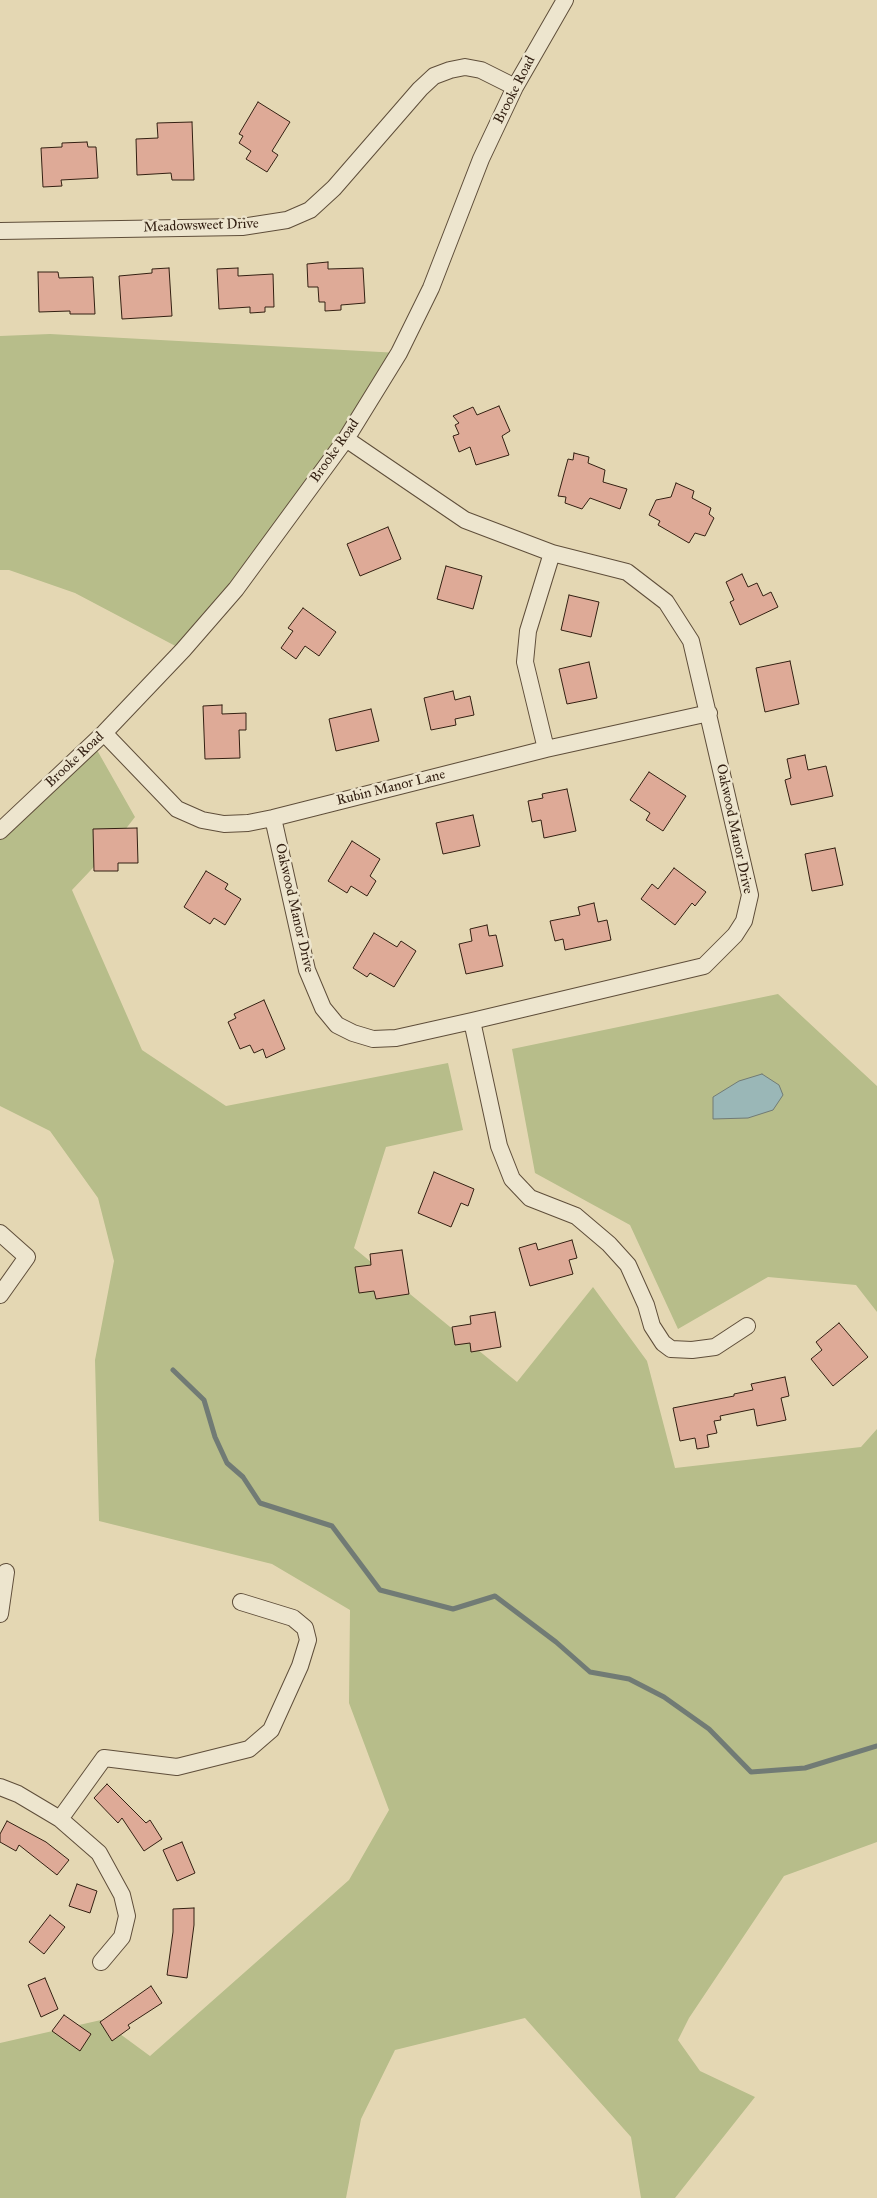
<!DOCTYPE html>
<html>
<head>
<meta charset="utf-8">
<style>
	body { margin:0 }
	canvas { display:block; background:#e4d7b3 }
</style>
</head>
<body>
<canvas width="877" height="2198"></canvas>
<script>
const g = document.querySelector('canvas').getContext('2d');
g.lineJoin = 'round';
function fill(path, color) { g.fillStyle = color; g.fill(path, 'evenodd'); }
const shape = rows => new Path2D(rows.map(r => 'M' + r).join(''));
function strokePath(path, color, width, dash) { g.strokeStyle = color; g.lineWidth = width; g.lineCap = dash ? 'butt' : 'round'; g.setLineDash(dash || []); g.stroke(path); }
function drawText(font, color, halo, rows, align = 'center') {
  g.font = font + ' "IM FELL Great Primer",serif'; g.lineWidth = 5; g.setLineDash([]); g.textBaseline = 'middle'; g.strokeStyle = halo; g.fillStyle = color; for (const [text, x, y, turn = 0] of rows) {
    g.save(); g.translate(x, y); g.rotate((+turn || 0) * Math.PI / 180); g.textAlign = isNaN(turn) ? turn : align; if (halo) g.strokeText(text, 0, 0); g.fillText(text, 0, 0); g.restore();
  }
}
fill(shape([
	[50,334,399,353,183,650,75,593,9,570,0,570,0,336],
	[93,743,135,817,107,853,72,890,142,1050,226,1106,448,1063,463,1130,386,1147,354,1248,517,1382,593,1287,647,1361,675,1468,861,1447,877,1429,877,1842,784,1876,689,2018,678,2040,700,2071,755,2097,675,2198,641,2198,631,2137,525,2018,395,2050,361,2119,346,2198,0,2198,0,2043,101,2020,150,2056,349,1880,389,1810,349,1703,350,1610,272,1564,99,1521,95,1360,114,1261,98,1198,50,1131,0,1106,0,831],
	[778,994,877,1086,877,1312,856,1285,768,1277,678,1329,630,1225,535,1173,512,1049]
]), '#b7bd8a');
const water = shape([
	[762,1074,779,1085,783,1095,773,1110,748,1118,713,1119,713,1097,739,1081,762,1074]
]);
fill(water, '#9ab7b7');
strokePath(water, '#717b75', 1);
strokePath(shape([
	[173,1370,204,1400,215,1437,227,1463,243,1477,260,1503,332,1526,380,1590,453,1609,495,1596,556,1642,590,1672,629,1679,664,1697,709,1729,751,1772,805,1768,877,1746]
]), '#717b75', 5);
const building = shape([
	[258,102,290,122,272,151,278,155,267,172,246,159,251,151,239,143,243,136,239,134,258,102],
	[192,122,194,180,172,180,171,173,137,175,136,139,158,138,157,123,192,122],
	[87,142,88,147,96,147,98,178,61,180,62,186,43,187,41,148,62,147,62,143,87,142],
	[328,262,328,269,363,268,365,303,341,305,341,310,325,311,325,302,319,302,318,287,308,287,307,264,328,262],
	[169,268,172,316,122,319,119,276,152,273,152,269,169,268],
	[238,268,238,276,273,274,274,307,265,307,265,312,250,313,250,307,219,309,217,269,238,268],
	[38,272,58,272,59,278,93,277,95,314,70,314,70,311,39,312,38,272],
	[499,406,510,431,502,436,509,455,476,465,470,447,459,452,453,436,459,434,455,425,459,423,453,416,473,407,477,415,499,406],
	[574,453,589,457,588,463,605,470,603,482,627,489,620,509,590,498,582,509,565,503,566,497,558,496,568,459,573,460,574,453],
	[676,483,694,491,692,498,711,508,709,514,714,518,705,536,695,533,689,543,658,525,660,521,649,515,656,500,671,497,676,483],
	[388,527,401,559,360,576,347,544,388,527],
	[446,566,482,576,473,609,437,599,446,566],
	[742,574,748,587,757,583,763,596,771,592,778,607,740,625,730,602,734,600,726,582,742,574],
	[569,595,599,602,591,637,561,630,569,595],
	[303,608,336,632,319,656,305,646,296,659,281,648,293,631,288,628,303,608],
	[790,661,799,704,765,712,756,668,790,661],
	[589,662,597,698,567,704,559,669,589,662],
	[453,691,455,700,470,696,474,715,455,719,456,725,431,730,424,698,453,691],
	[222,705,222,714,246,713,246,730,239,730,240,758,205,759,203,706,222,705],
	[371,709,379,741,336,751,329,719,371,709],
	[805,755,808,770,826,766,833,796,791,805,785,780,791,778,787,759,805,755],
	[649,772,686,796,663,831,646,820,650,813,630,800,649,772],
	[567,789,576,831,544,838,541,820,532,822,528,801,543,798,542,794,567,789],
	[473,815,480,846,443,854,436,823,473,815],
	[137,828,138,863,118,863,118,871,94,871,93,829,137,828],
	[352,841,380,859,370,876,376,881,367,896,351,886,347,893,328,881,352,841],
	[835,848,843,885,812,891,805,854,835,848],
	[674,868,706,892,695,906,692,903,675,925,641,899,652,884,658,889,674,868],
	[206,871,228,884,225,889,241,899,225,925,214,918,210,924,184,907,206,871],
	[594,903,598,922,607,920,611,940,565,950,563,939,555,941,550,921,580,915,578,907,594,903],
	[487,925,489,936,496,935,503,966,466,974,459,944,472,941,470,929,487,925],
	[374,933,397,947,401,941,416,951,394,987,370,973,367,977,353,968,374,933],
	[264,1000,285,1049,266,1058,263,1049,254,1053,250,1045,240,1049,228,1022,236,1018,234,1014,264,1000],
	[434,1172,474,1189,468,1206,461,1203,451,1227,418,1213,434,1172],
	[572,1240,577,1258,569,1260,573,1274,530,1286,519,1248,536,1243,538,1250,572,1240],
	[402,1250,409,1294,376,1299,374,1291,359,1293,355,1267,371,1265,370,1254,402,1250],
	[495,1312,501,1347,471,1352,470,1343,455,1345,452,1327,471,1324,470,1316,495,1312],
	[839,1323,868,1357,833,1386,811,1359,822,1350,816,1342,839,1323],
	[785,1377,789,1396,781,1398,786,1420,757,1426,754,1409,720,1416,721,1420,714,1421,717,1433,707,1435,709,1447,697,1449,695,1438,680,1441,673,1408,734,1396,734,1394,753,1390,751,1384,785,1377],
	[107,1784,146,1823,150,1820,162,1839,144,1851,122,1818,118,1823,94,1798,107,1784],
	[7,1821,46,1842,69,1860,57,1875,19,1845,16,1851,0,1842,0,1834,7,1821],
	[182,1842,195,1873,177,1881,163,1850,182,1842],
	[77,1884,97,1891,90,1913,69,1906,77,1884],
	[194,1908,194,1925,187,1978,167,1975,173,1932,173,1909,194,1908],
	[50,1915,65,1927,44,1954,29,1942,50,1915],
	[45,1978,58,2009,41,2017,28,1985,45,1978],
	[151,1986,162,2003,128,2025,130,2028,112,2041,100,2022,151,1986],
	[64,2015,91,2034,80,2051,52,2031,64,2015]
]);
fill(building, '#deaa97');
strokePath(building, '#332012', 1);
const minor = shape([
	[0,231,242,227,287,220,310,210,334,188,420,89,434,76,450,70,465,67,481,70,515,87],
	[104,733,177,809,202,820,224,824,248,823,273,818,546,749,709,713],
	[546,749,525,662,528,631,552,553],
	[273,818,307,970,323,1008,337,1025,353,1033,373,1039,396,1038,472,1021,704,966,735,935,744,921,750,895,691,641,666,602,627,572,552,553,465,520,346,439],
	[0,831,104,733,183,650,236,589,346,439,399,353,431,288,481,159,515,87,565,0],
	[472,1021,499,1146,512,1179,530,1198,576,1216,609,1244,628,1265,646,1305,652,1326,663,1343,671,1349,692,1350,715,1347,747,1326],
	[0,1233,27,1257,0,1295],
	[0,1614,6,1572],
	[0,1787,18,1794,60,1819,99,1853,122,1895,127,1916,122,1937,101,1962],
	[60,1819,104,1758,177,1767,249,1749,271,1730,300,1666,308,1640,305,1628,293,1618,241,1602]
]);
strokePath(minor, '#5f4e3a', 18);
strokePath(minor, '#ede5ce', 16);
drawText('14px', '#332012', '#ede5ce', [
	["Brooke Road",515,90,-63],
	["Meadowsweet Drive",201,226,-2],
	["Brooke Road",335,451,-55],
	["Brooke Road",75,760,-43],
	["Rubin Manor Lane",391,788,-14],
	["Oakwood Manor Drive",734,829,78],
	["Oakwood Manor Drive",294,908,77]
]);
</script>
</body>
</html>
